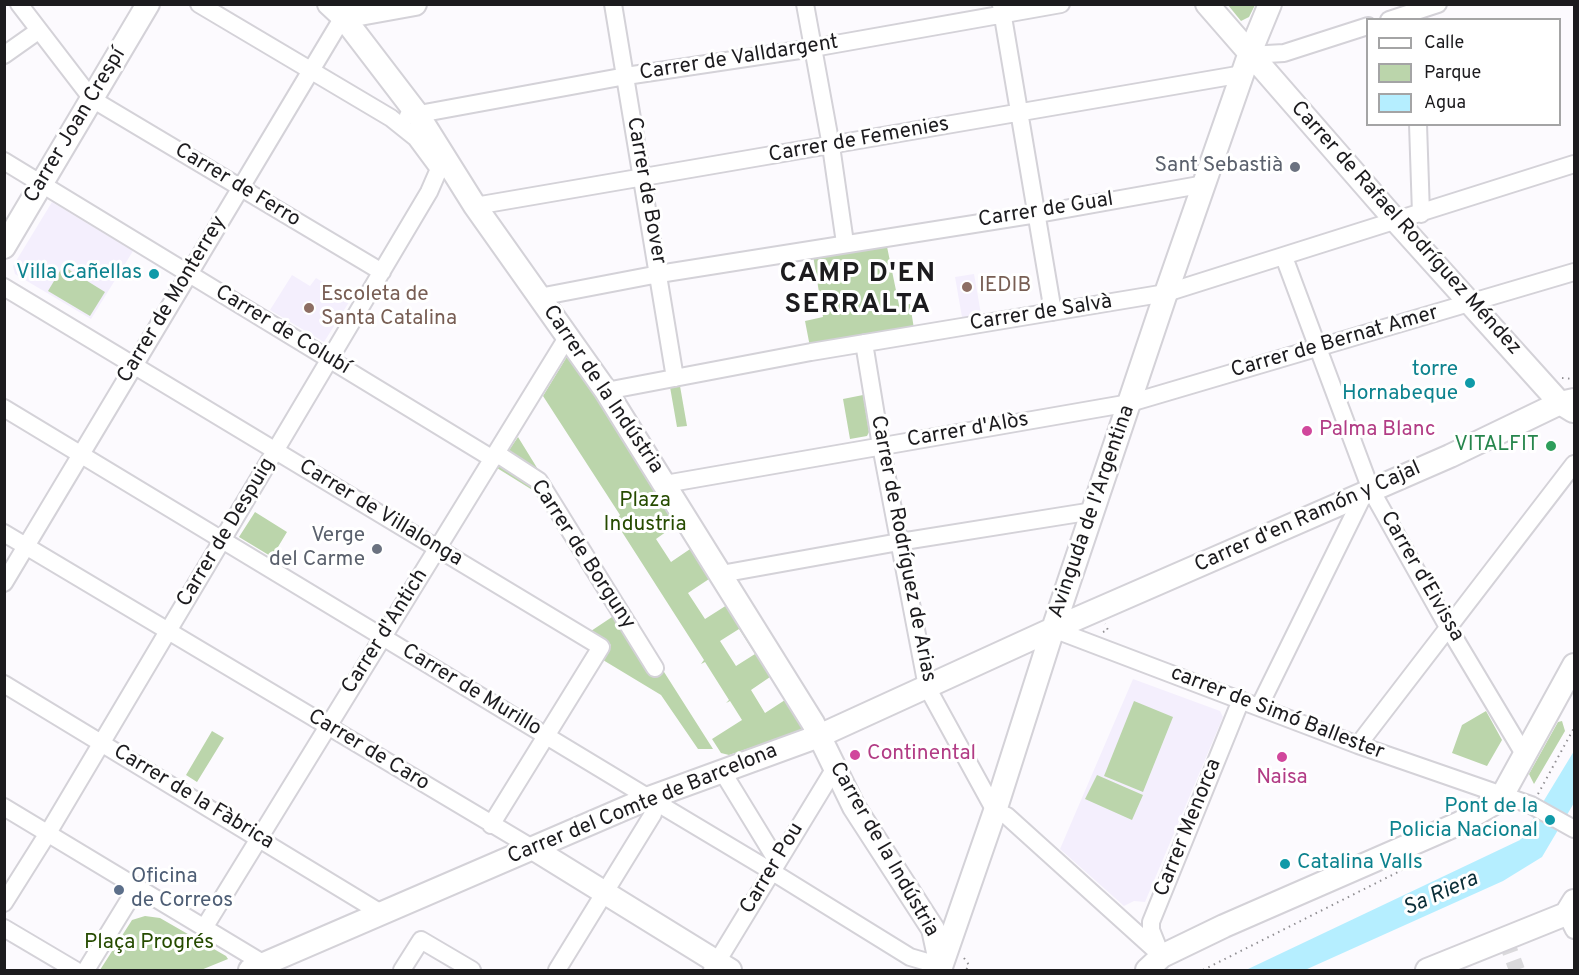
<!DOCTYPE html>
<html>
<head>
<meta charset="utf-8">
<style>
	body { margin:0 }
	#map { position:relative; width:1579px; height:975px; overflow:hidden; background:#fcfafe; font-family:Overpass,sans-serif }
	canvas { display:block }
	.frame { position:absolute; inset:0; border:6px solid #1c1b1e; pointer-events:none }
	.legend { position:absolute; left:1366px; top:18px; width:195px; height:108px; box-sizing:border-box; background:#fff; border:2px solid #a4a4a5; margin:0; padding:8px 10px; list-style:none; font-size:18px; color:#1c1b1e }
	.legend li { display:flex; align-items:center; gap:12px; height:30px }
	.legend b { width:30px; border:2px solid #a4a4a5 }
</style>
</head>
<body>
<div id="map">
<canvas width="1579" height="975"></canvas>
<div class="frame"></div>
<ul class="legend">
<li><b style="height:8px;background:#fff"></b>Calle</li>
<li><b style="height:16px;background:#bbd5ab"></b>Parque</li>
<li><b style="height:16px;background:#b5eeff"></b>Agua</li>
</ul>
</div>
<script>
const g = document.querySelector('canvas').getContext('2d');
g.lineJoin = 'round';
function fill(path, color) { g.fillStyle = color; g.fill(path, 'evenodd'); }
const shape = rows => new Path2D(rows.map(r => 'M' + r).join(''));
function strokePath(path, color, width, dash) { g.strokeStyle = color; g.lineWidth = width; g.lineCap = dash ? 'butt' : 'round'; g.setLineDash(dash || []); g.stroke(path); }
function drawText(font, color, halo, rows, align = 'center') {
  g.font = font + ' Overpass,sans-serif'; g.lineWidth = 6; g.setLineDash([]); g.textBaseline = 'middle'; g.strokeStyle = halo; g.fillStyle = color; for (const [text, x, y, turn = 0] of rows) {
    g.save(); g.translate(x, y); g.rotate((+turn || 0) * Math.PI / 180); g.textAlign = isNaN(turn) ? turn : align; if (halo) g.strokeText(text, 0, 0); g.fillText(text, 0, 0); g.restore();
  }
}
fill(shape([
	[52,202,133,251,91,319,15,274,13,266],
	[974,274,981,314,962,317,955,277],
	[292,275,310,286,316,278,351,299,324,342,270,310],
	[1133,679,1220,711,1223,717,1145,902,1134,901,1124,906,1060,849]
]), '#f4effd');
fill(shape([
	[1228,5,1254,4,1255,5,1249,17,1241,21],
	[885,237,899,305,910,304,915,335,811,352,805,321,823,317,812,249],
	[63,266,105,292,90,316,48,291],
	[571,350,776,676,803,730,729,755,721,753,712,739,742,720,730,701,726,703,729,700,705,662,701,664,704,660,615,521,620,515,543,396],
	[677,524,693,547,671,562,656,539],
	[709,579,727,605,705,619,688,593],
	[739,629,755,654,736,666,720,641],
	[770,677,785,700,765,713,751,690],
	[680,386,687,426,677,427,670,387],
	[863,395,869,432,867,436,850,439,843,399],
	[518,437,624,609,713,749,698,749,661,695,603,660,611,645,591,631,618,613,593,580,590,581,534,491,497,468],
	[255,512,287,532,272,557,239,537],
	[1134,701,1173,717,1143,792,1104,776],
	[1486,711,1502,740,1487,766,1452,753,1462,725],
	[1562,721,1565,731,1534,784,1529,774,1558,722],
	[212,731,224,738,197,782,186,775],
	[1097,775,1143,795,1132,820,1085,799],
	[145,916,160,918,226,956,228,959,201,970,100,970,132,920]
]), '#bbd5ab');
fill(shape([
	[1574,751,1574,803,1542,857,1503,881,1305,970,1246,970,1520,840]
]), '#b5eeff');
strokePath(shape([
	[1505,938,1517,970]
]), '#dad9dc', 16, [16, 8]);
const street = shape([
	[19,4,92,99,382,272],
	[613,4,675,378],
	[805,4,831,146,845,243],
	[1001,5,1053,312],
	[1389,20,1438,4],
	[4,55,38,31],
	[1249,55,1284,53,1368,26],
	[408,116,626,76,813,48,1061,4],
	[1418,124,1421,214],
	[4,161,493,459],
	[475,206,1243,74],
	[1284,257,1371,490,1448,627,1524,754],
	[4,287,601,647,491,825],
	[539,297,659,274,1037,214,1205,184],
	[864,343,881,446,927,687,995,811,1007,816,1162,956],
	[606,391,811,352,1166,293,1574,164],
	[4,408,649,798,771,871,910,957,941,966],
	[496,453,539,481,655,668],
	[665,484,1130,403,1574,272],
	[4,533,534,849],
	[721,574,899,542,1093,511],
	[4,583,343,17],
	[1053,629,1358,745,1531,805,1574,829],
	[4,684,381,913],
	[1259,707,1364,494],
	[1358,745,1574,464],
	[722,771,777,861],
	[4,807,271,968],
	[4,903,48,833,429,192,439,169,416,138,391,118,199,4],
	[1566,914,1574,930],
	[4,928,75,970],
	[204,928,568,336],
	[1159,950,1151,930,1151,922,1241,700],
	[86,970,137,887],
	[402,970,421,940,472,970],
	[557,970,653,814,649,798],
	[712,970,835,768]
]);
const secondary = shape([
	[329,4,343,17,418,115,475,206,606,391,813,723,854,807,933,929,941,966],
	[1207,4,1397,222,1560,403,1573,411],
	[343,17,415,4],
	[4,247,148,4],
	[534,849,730,970],
	[941,967,995,811,1053,629,1166,293,1249,55,1270,4],
	[250,970,649,798,819,736,1053,629,1450,456,1560,403,1574,400],
	[1147,970,1162,956,1224,926,1460,823,1493,804,1502,796,1574,665],
	[1427,970,1566,914,1574,901]
]);
strokePath(street, '#d4d2d8', 20);
strokePath(secondary, '#d4d2d8', 26);
strokePath(shape([
	[1562,378,1574,379],
	[1103,632,1108,630,1105,624],
	[1538,794,1574,728],
	[964,958,969,965,966,970],
	[1203,970,1418,862]
]), '#918f93', 2, [1.5, 4.5]);
strokePath(street, '#fff', 16);
strokePath(secondary, '#fff', 22);
for (const [x, y, r, color] of [
	[1295,167,6,"#6b7280"],
	[154,274,6,"#0f9aa8"],
	[967,287,6,"#8d6e63"],
	[309,308,6,"#8d6e63"],
	[1470,383,6,"#0f9aa8"],
	[1307,431,6,"#d1479c"],
	[1551,446,6,"#2e9e5b"],
	[377,549,6,"#6b7280"],
	[855,755,6,"#d1479c"],
	[1282,757,6,"#d1479c"],
	[1550,820,6,"#0f9aa8"],
	[1285,864,6,"#0f9aa8"],
	[119,890,6,"#5c6f8a"]
]) { const dot = new Path2D(); dot.arc(x, y, r, 0, 2 * Math.PI); g.fillStyle = color; g.fill(dot); strokePath(dot, '#fff', 2); }
drawText('21px', '#1c1b1e', '#fff', [
	["Carrer de Valldargent",739,59,-9],
	["Carrer Joan Crespí",76,126,-59],
	["Carrer de Femenies",859,141,-10],
	["Carrer de Ferro",237,186,31],
	["Carrer de Bover",645,191,80],
	["Carrer de Gual",1046,211,-9],
	["Carrer de Rafael Rodríguez Méndez",1405,229,48],
	["Carrer de Monterrey",173,300,-59],
	["Carrer de Salvà",1041,314,-9],
	["Carrer de Colubí",282,331,31],
	["Carrer de Bernat Amer",1335,343,-16],
	["Carrer de la Indústria",602,390,56],
	["Carrer d'Alòs",968,431,-10],
	["Avinguda de l'Argentina",1093,512,-71],
	["Carrer de Villalonga",380,514,31],
	["Carrer d'en Ramón y Cajal",1308,518,-24],
	["Carrer de Despuig",227,533,-59],
	["Carrer de Rodríguez de Arias",902,549,79],
	["Carrer de Borguny",582,555,57],
	["Carrer d'Eivissa",1421,577,60],
	["Carrer d'Antich",386,632,-58],
	["Carrer de Murillo",471,691,31],
	["carrer de Simó Ballester",1277,714,21],
	["Carrer de Caro",368,751,31],
	["Carrer de la Fàbrica",193,798,31],
	["Carrer del Comte de Barcelona",643,805,-22],
	["Carrer Menorca",1189,828,-68],
	["Carrer de la Indústria",883,850,60],
	["Carrer Pou",773,869,-59]
]);
drawText('21px', '#5b616d', '#fff', [
	["Sant Sebastià",1283,167],
	["Verge",365,537],
	["del Carme",365,561]
], 'right');
drawText('21px', '#0d838f', '#fff', [
	["Villa Cañellas",142,274],
	["torre",1458,371],
	["Hornabeque",1458,395],
	["Pont de la",1538,808],
	["Policia Nacional",1538,832],
	["Catalina Valls",1297,864,"left"]
], 'right');
drawText('21px', '#785e54', '#fff', [
	["IEDIB",979,287],
	["Escoleta de",321,296],
	["Santa Catalina",321,320]
], 'left');
drawText('21px', '#b23c85', '#fff', [
	["Palma Blanc",1319,431],
	["Continental",867,755],
	["Naisa",1282,779,"center"]
], 'left');
drawText('21px', '#27864d', '#fff', [
	["VITALFIT",1539,446]
], 'right');
drawText('21px', '#264b00', '#fff', [
	["Plaza",645,502],
	["Industria",645,526],
	["Plaça Progrés",149,944]
]);
drawText('21px', '#4e5e75', '#fff', [
	["Oficina",131,878],
	["de Correos",131,902]
], 'left');
drawText('italic 22px', '#0a2e38', '#fff', [
	["Sa Riera",1441,895,-24]
]);
g.letterSpacing = '1.5px';
drawText('bold 27px', '#1c1b1e', '#fff', [
	["CAMP D'EN",858,276],
	["SERRALTA",858,307]
]);
g.letterSpacing = '0px';
</script>
</body>
</html>
